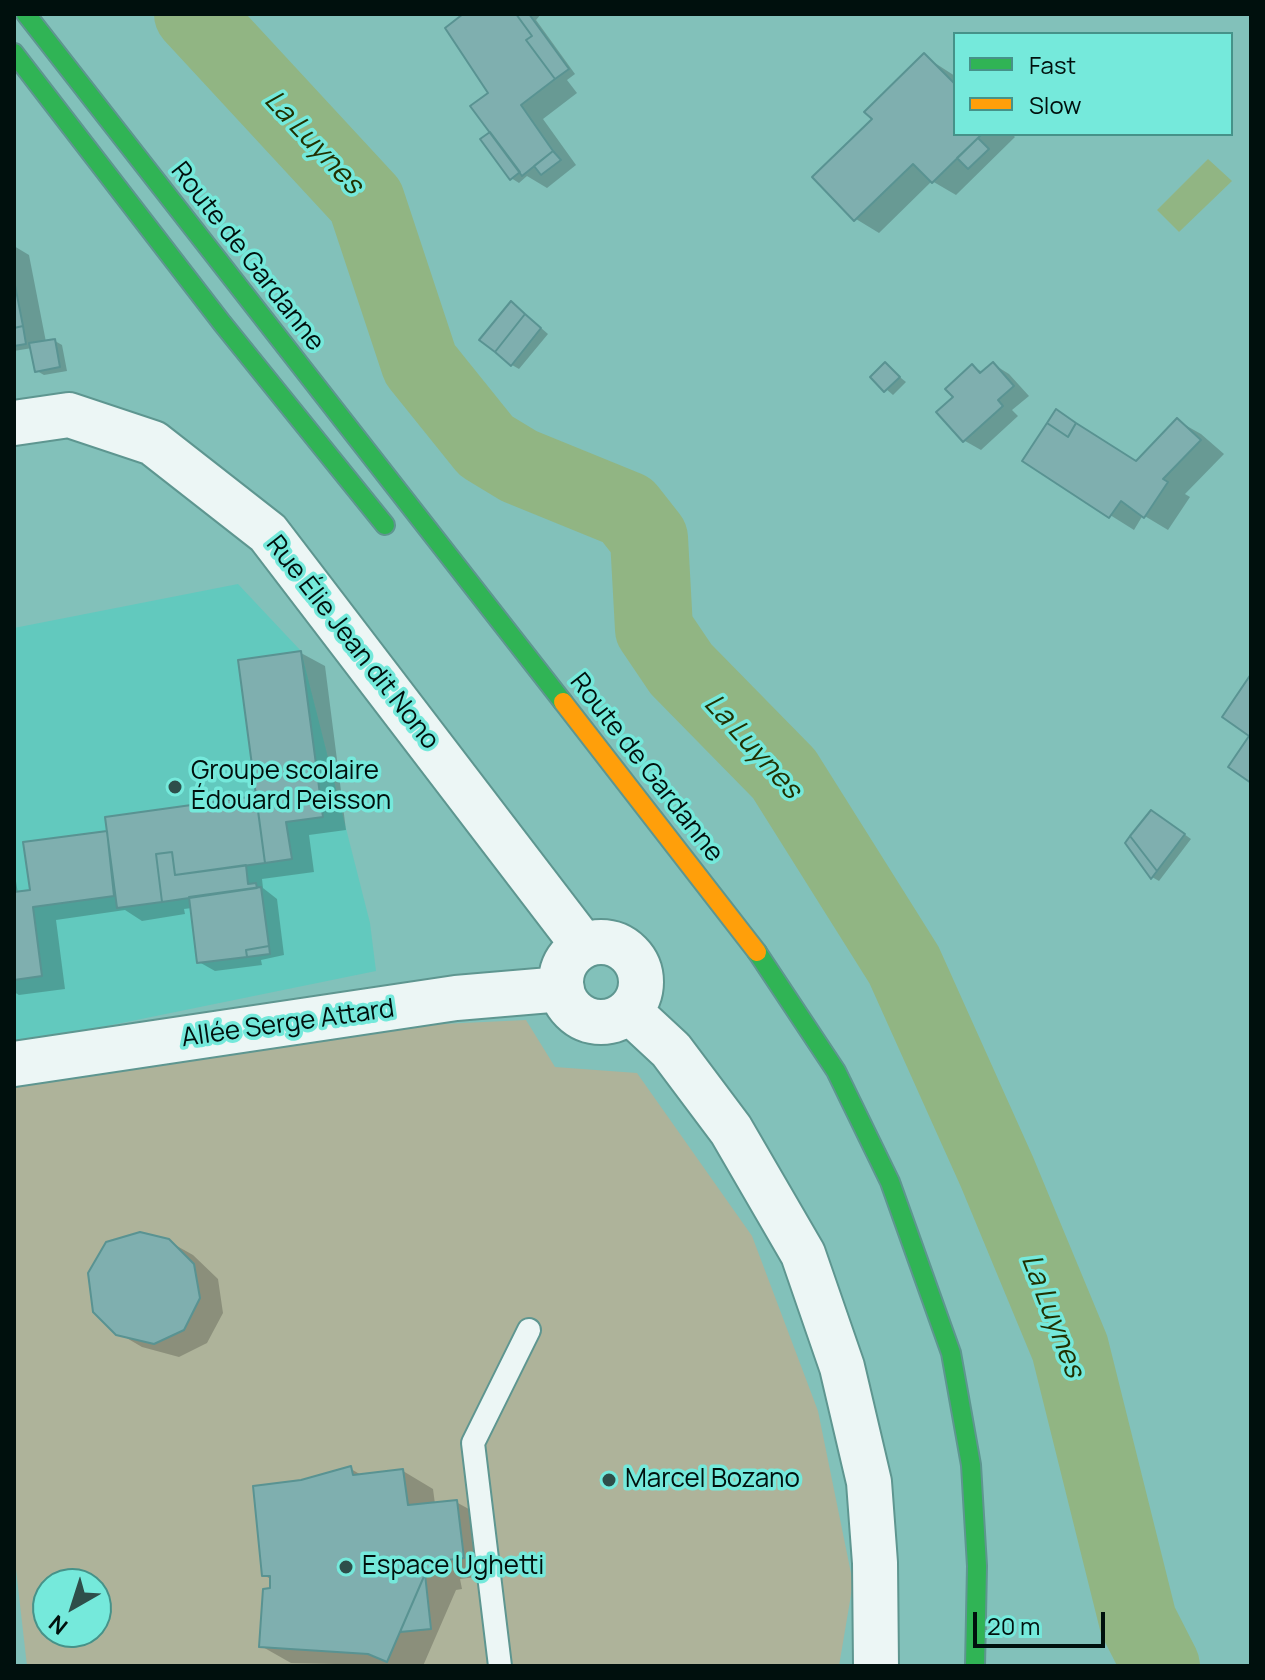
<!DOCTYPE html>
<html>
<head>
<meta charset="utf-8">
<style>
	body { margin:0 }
	#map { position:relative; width:1265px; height:1680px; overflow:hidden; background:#82c1ba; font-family:Manrope,sans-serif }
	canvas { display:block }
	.frame { position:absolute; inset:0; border:16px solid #00100d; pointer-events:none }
	.legend { position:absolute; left:953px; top:32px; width:280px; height:104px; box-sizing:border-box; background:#75e9db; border:2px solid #469289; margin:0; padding:10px 14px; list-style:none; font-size:24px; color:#00100d }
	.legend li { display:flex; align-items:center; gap:16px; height:40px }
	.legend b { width:40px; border:2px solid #469289 }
	.north { position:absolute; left:32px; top:1568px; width:80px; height:80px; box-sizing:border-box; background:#75e9db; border:2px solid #469289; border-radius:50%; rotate:219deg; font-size:22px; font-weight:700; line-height:32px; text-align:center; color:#00100d }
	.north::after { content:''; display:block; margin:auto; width:28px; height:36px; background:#2e4e4a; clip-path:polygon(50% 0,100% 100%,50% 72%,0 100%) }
	.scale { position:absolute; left:973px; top:1612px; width:132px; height:36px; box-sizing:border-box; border:4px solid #00100d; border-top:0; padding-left:10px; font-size:24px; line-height:28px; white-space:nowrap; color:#00100d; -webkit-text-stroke:6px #75e9db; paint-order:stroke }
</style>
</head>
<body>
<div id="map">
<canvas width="1265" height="1680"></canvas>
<div class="frame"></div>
<ul class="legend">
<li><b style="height:10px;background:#30b455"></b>Fast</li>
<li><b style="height:10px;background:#ff9f0a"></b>Slow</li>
</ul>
<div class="north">N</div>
<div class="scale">20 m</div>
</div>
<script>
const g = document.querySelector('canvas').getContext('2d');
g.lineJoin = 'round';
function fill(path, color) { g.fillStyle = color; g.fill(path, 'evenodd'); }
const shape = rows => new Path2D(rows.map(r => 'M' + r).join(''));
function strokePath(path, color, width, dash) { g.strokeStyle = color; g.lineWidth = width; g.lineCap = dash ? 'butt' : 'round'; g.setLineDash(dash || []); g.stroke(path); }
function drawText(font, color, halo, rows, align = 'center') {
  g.font = font + ' Manrope,sans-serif'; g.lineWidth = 7; g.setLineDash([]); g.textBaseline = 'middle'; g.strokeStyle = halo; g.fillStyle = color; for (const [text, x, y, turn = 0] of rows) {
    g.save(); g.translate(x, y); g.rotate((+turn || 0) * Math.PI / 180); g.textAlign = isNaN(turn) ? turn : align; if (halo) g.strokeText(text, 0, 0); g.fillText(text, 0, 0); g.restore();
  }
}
fill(shape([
	[238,584,301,651,370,923,376,971,14,1045,14,628]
]), '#62c9be');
fill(shape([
	[526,1020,555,1067,637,1073,752,1236,818,1411,853,1583,839,1666,27,1666,14,1552,14,1083,421,1025],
	[48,1584,96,1584,96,1632,48,1632]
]), '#aeb39a');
fill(shape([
	[1208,159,1232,181,1179,232,1157,210]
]), '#91b583');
fill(shape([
	[466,14,541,14,536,20,575,74,567,80,577,93,543,119,576,165,547,188,527,176,519,183,511,178,492,132,491,93],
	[924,56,955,76,955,134,1012,134,1015,137,956,195,932,181,879,233,856,219,875,119],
	[14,246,29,255,46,342,55,341,62,345,67,371,44,375,37,371,32,348,14,351],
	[518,308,548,334,519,369,512,365],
	[993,364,1009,374,1029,396,1012,410,1018,416,981,450,965,441,939,412,956,397,972,366,984,373],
	[885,365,906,382,893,395,872,377],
	[1178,421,1201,434,1224,454,1185,494,1190,497,1168,530,1143,515,1134,530,1024,461,1137,463],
	[301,653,325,666,346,830,309,835,314,872,262,879,263,888,277,899,284,955,261,960,262,965,215,971,199,962,192,908,184,909,185,914,142,921,125,910,56,920,65,989,19,995,14,992,14,868,18,894,32,892,109,832,107,819,258,797],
	[1159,816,1191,839,1159,881,1152,877],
	[168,1241,193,1255,218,1279,223,1313,207,1343,179,1357,142,1347,118,1333],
	[351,1469,363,1476,403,1471,433,1489,435,1504,456,1502,487,1519,493,1575,460,1579,462,1589,456,1590,423,1666,291,1663,261,1646,273,1590,272,1580,264,1575,301,1482]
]), '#0003');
strokePath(shape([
	[193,14,366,201,420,364,486,446,519,466,627,510,649,538,654,629,681,669,784,774,904,965,997,1172,1070,1348,1138,1621,1161,1666]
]), '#91b583', 78);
const building = shape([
	[463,14,516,14,532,36,526,40,555,79,521,105,553,151,522,176,470,106,488,93,445,28,463,14],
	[516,14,529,14,569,69,555,79,526,40,532,36,516,14],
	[924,53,955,84,955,134,982,134,932,183,913,164,854,221,812,177,872,119,864,112,924,53],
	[490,132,520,172,510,180,480,139,490,132],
	[978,138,989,149,968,169,957,158,978,138],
	[553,151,561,160,541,175,534,166,553,151],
	[14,280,23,326,14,328,14,280],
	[511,301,525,314,495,352,479,340,511,301],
	[525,314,541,328,511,366,495,352,525,314],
	[23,326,26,344,14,346,14,328,23,326],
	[55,339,60,367,35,372,29,343,55,339],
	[885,362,900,377,884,392,870,377,885,362],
	[993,362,1014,386,998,400,1003,406,963,442,936,412,953,397,945,389,972,364,980,373,993,362],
	[1056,409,1076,423,1068,437,1047,423,1056,409],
	[1177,418,1201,440,1163,479,1168,482,1144,518,1121,501,1109,518,1022,461,1047,423,1068,437,1076,423,1136,461,1177,418],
	[301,651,323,817,286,822,292,859,265,863,238,660,301,651],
	[1251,674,1251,783,1228,767,1249,736,1222,717,1251,674],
	[256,796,265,863,175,875,172,852,156,854,162,902,117,908,105,817,256,796],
	[1151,810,1185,834,1157,871,1130,836,1151,810],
	[107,831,114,896,33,907,42,976,14,980,14,892,30,890,23,842,107,831],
	[1130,836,1157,871,1151,879,1125,843,1130,836],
	[172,852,175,875,246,865,248,884,256,883,257,888,162,902,156,854,172,852],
	[261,887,269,946,246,950,247,957,197,963,189,897,261,887],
	[269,946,270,954,247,957,246,950,269,946],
	[140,1232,169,1239,194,1264,200,1298,184,1330,154,1344,116,1335,93,1312,88,1273,106,1242,140,1232],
	[351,1466,353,1475,403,1469,408,1505,457,1500,464,1558,431,1562,432,1573,425,1574,387,1662,368,1654,259,1647,263,1589,270,1588,270,1576,262,1576,253,1486,301,1480,351,1466],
	[425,1574,431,1629,400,1632,425,1574]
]);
fill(building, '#7fafaf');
strokePath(building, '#599392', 2);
const lane = shape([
	[500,1666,473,1443,529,1330]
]);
const street = shape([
	[14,423,69,415,153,443,268,533,583,945],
	'561 982a40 40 0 1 1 80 0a40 40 0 1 1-80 0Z',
	[629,1011,671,1050,731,1130,803,1254,842,1367,869,1482,875,1563,876,1666],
	[14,1064,456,998,562,989]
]);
const fast = shape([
	[26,14,563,702],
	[14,53,222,323,385,525],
	[757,952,836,1071,890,1182,951,1353,971,1465,977,1566,975,1666]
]);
const slow = shape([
	[563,702,757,952]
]);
strokePath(lane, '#5e9690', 26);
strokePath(street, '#5e9690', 48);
strokePath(fast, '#5e9690', 22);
strokePath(slow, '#5e9690', 22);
strokePath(lane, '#ecf6f5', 22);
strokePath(street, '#ecf6f5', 44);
strokePath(fast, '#30b455', 18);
strokePath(slow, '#ff9f0a', 18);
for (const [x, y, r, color] of [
	[175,787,8,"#2e4e4a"],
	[609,1480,8,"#2e4e4a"],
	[346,1567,8,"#2e4e4a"]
]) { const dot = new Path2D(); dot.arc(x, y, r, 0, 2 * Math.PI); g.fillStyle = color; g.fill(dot); strokePath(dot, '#75e9db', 3); }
drawText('26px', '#00100d', '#75e9db', [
	["Route de Gardanne",247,257,52],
	["Rue Élie Jean dit Nono",352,643,52],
	["Route de Gardanne",646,768,52],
	["Allée Serge Attard",288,1024,-8]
]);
drawText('26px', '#00100d', '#75e9db', [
	["Groupe scolaire",191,772],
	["Édouard Peisson",191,802],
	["Marcel Bozano",625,1480],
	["Espace Ughetti",362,1567]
], 'left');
drawText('italic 28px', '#213000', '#75e9db', [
	["La Luynes",313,143,47],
	["La Luynes",752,747,48],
	["La Luynes",1052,1316,69]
]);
</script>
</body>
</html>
